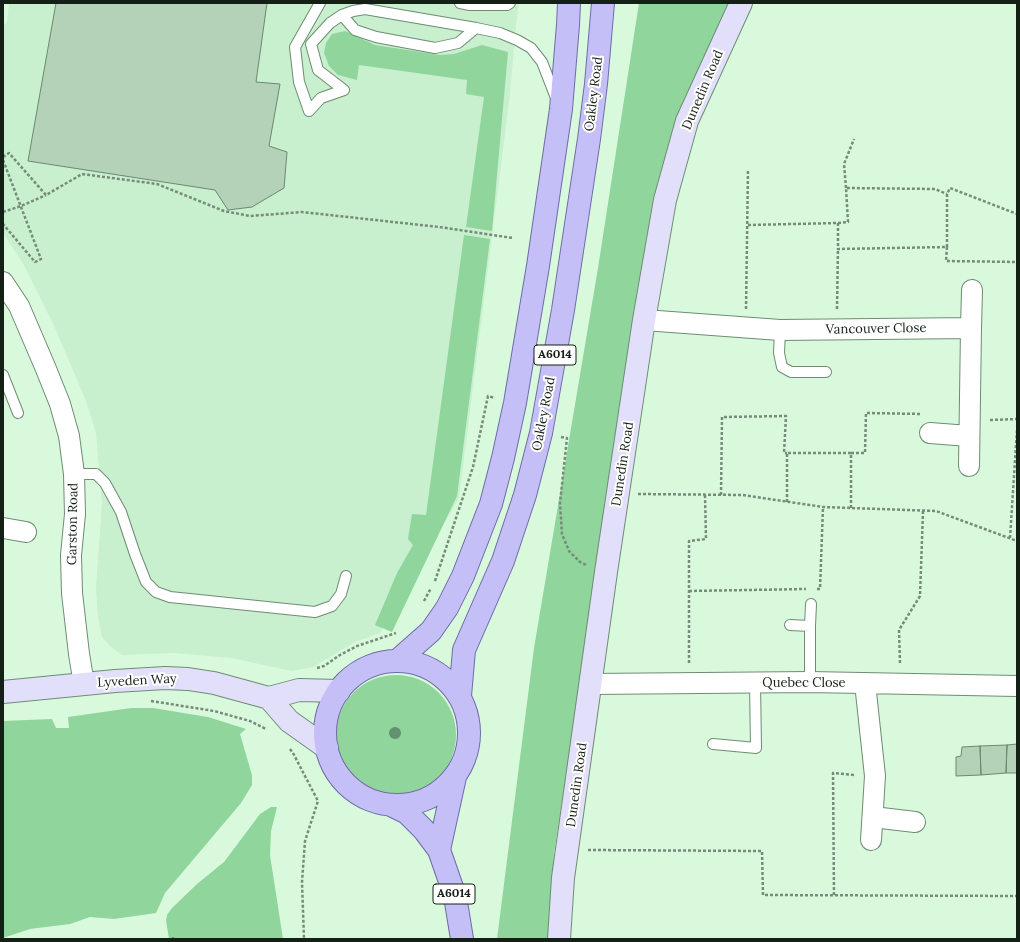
<!DOCTYPE html>
<html>
<head>
<meta charset="utf-8">
<style>
	body { margin:0 }
	#map { position:relative; width:1020px; height:942px; overflow:hidden; background:#d9f9dd; font-family:Lora,serif }
	canvas { display:block }
	.frame { position:absolute; inset:0; border:4px solid #141f15; pointer-events:none }
</style>
</head>
<body>
<div id="map">
<canvas width="1020" height="942"></canvas>
<div class="frame"></div>
</div>
<script>
const g = document.querySelector('canvas').getContext('2d');
g.lineJoin = 'round';
function fill(path, color) { g.fillStyle = color; g.fill(path, 'evenodd'); }
const shape = rows => new Path2D(rows.map(r => 'M' + r).join(''));
function strokePath(path, color, width, dash) { g.strokeStyle = color; g.lineWidth = width; g.lineCap = dash ? 'butt' : 'round'; g.setLineDash(dash || []); g.stroke(path); }
function drawText(font, color, halo, rows, align = 'center') {
  g.font = font + ' Lora,serif'; g.lineWidth = 4; g.setLineDash([]); g.textBaseline = 'middle'; g.strokeStyle = halo; g.fillStyle = color; for (const [text, x, y, turn = 0] of rows) {
    g.save(); g.translate(x, y); g.rotate((+turn || 0) * Math.PI / 180); g.textAlign = isNaN(turn) ? turn : align; if (halo) g.strokeText(text, 0, 0); g.fillText(text, 0, 0); g.restore();
  }
}
fill(shape([
	[9,3,519,3,516,24,510,94,459,498,380,633,355,642,313,667,291,671,232,658,174,653,122,655,110,646,102,637,98,617,96,588,102,503,96,433,86,401,55,328,24,265,3,233,3,26,7,22]
]), '#c8efce');
fill(shape([
	[639,3,730,3,676,124,612,477,554,853,549,939,497,939,534,648,598,268],
	[345,31,375,45,440,55,454,54,482,45,508,52,492,231,466,227,484,97,466,94,467,80,359,65,357,80,338,75,329,66,324,53,326,43,332,34],
	[464,235,490,239,457,496,392,632,375,625,397,573,413,545,408,539,412,514,426,515],
	'336 735a60 60 0 1 1 120 0a60 60 0 1 1-120 0Z',
	[131,708,153,708,208,717,246,729,240,734,252,775,252,785,241,803,165,893,156,913,114,919,90,917,70,924,30,929,3,938,3,721,52,719,56,728,69,728,68,717],
	[271,807,277,807,271,831,270,855,283,939,169,939,166,920,167,915,172,908,197,884,224,862,260,814]
]), '#90d59c');
const building = shape([
	[56,3,267,3,256,82,280,84,269,146,287,152,284,188,252,207,228,210,215,190,28,161,56,3],
	[1017,744,1017,773,1006,773,1007,745,1017,744],
	[1007,745,1006,773,981,775,980,746,1007,745],
	[980,746,981,775,956,776,956,757,961,756,962,747,980,746]
]);
fill(building, '#b3d2b7');
strokePath(building, '#6c8970', 1);
const lane = shape([
	[320,3,295,47,299,82,309,111,321,98,344,90],
	[460,3,470,5,507,5,510,3],
	[342,15,355,30,376,37,435,48,458,43,476,28],
	[344,90,318,70,311,44,330,23,342,15,353,11,365,9,476,28,500,33,517,40,531,48,542,62,556,98],
	[780,330,779,353,782,367,791,372,826,372],
	[3,375,18,413],
	[74,474,96,474,105,483,121,512,135,554,146,582,156,592,170,597,315,612,332,606,341,594,346,576],
	[790,625,810,626,811,604],
	[810,682,810,626],
	[713,744,756,748,755,683]
]);
const street = shape([
	[3,282,19,306,46,369,60,404,69,436,74,474,75,514,71,555,72,593,79,654,84,684],
	[644,320,780,330,971,328,969,466],
	[971,328,972,290],
	[930,433,969,436],
	[3,528,26,532],
	[865,683,875,776,871,840],
	[591,684,810,682,1017,686],
	[873,817,915,822]
]);
const secondary = shape([
	[3,692,115,681,165,678,188,679,214,683,269,698,299,690,339,691],
	[269,698,289,721,327,748],
	[559,939,563,878,606,572,644,320,665,200,687,121,741,3]
]);
const primary = shape([
	[397,661,431,631,447,608,463,576,491,504,503,458,515,403,538,266,561,109,568,25,569,3],
	'325 733a72 72 0 1 1 144 0a72 72 0 1 1-144 0Z',
	[460,696,464,650,503,561,525,495,541,433,563,310,589,139,596,84,603,3],
	[391,805,407,813,424,830,439,850,455,896,462,939],
	[439,850,455,777]
]);
strokePath(lane, '#6f8c73', 12);
strokePath(street, '#6f8c73', 22);
strokePath(secondary, '#6f8c73', 24);
strokePath(primary, '#6e6ca5', 24);
strokePath(shape([
	[3,157,9,153,46,195,82,174,157,184,224,211,250,216,302,212,439,227,513,238],
	[3,160,41,259,35,262,3,224],
	[846,188,844,164,854,139],
	[3,212,21,206,46,195],
	[838,223,848,222,846,188,935,189,947,194],
	[748,225,838,223,838,249,947,247,946,261,1017,262],
	[947,247,947,194,950,188,1017,214],
	[746,309,748,169],
	[837,309,838,248],
	[990,420,1017,419],
	[561,437,567,438,560,503,562,534,569,551,580,562,586,565],
	[851,453,865,453,866,413,922,414],
	[638,494,743,495,823,507,936,511,1017,541],
	[721,495,722,417,786,416,784,453,787,453],
	[787,502,787,453,851,453,851,508],
	[1010,538,1017,430],
	[435,581,473,467,488,396,495,398],
	[817,589,820,589,823,507],
	[689,591,806,589],
	[424,601,431,588],
	[689,663,689,541,706,539,705,495],
	[900,663,899,630,920,596,923,511],
	[317,668,324,666,340,655,357,646,396,633],
	[151,701,214,711,250,721,266,729],
	[290,749,293,753,318,801,305,841,302,882,304,939],
	[588,850,762,851,763,895,1017,896],
	[834,895,833,773,855,775],
	[173,937,173,939]
]), '#768c79', 2.5, [3, 2]);
strokePath(lane, '#fff', 10);
strokePath(street, '#fff', 20);
strokePath(secondary, '#e2dffb', 22);
strokePath(primary, '#c5bff8', 22);
g.fillStyle = '#649271';
for (const [x, y] of [
	[395,733]
]) { g.beginPath(); g.arc(x, y, 6, 0, 2 * Math.PI); g.fill(); }
for (const [x, y, w] of [
	[555,355,42],
	[454,894,42]
]) { const box = new Path2D(); box.roundRect(x - w / 2, y - 10, w, 20, 3); g.fillStyle = '#fff'; g.fill(box); strokePath(box, '#141f15', 1); }
drawText('bold 12px', '#141f15', null, [
	["A6014",555,355],
	["A6014",454,894]
]);
drawText('13px', '#141f15', '#fff', [
	["Dunedin Road",703,90,-67],
	["Oakley Road",594,94,-83],
	["Vancouver Close",876,329,-1],
	["Oakley Road",544,414,-79],
	["Dunedin Road",623,464,-81],
	["Garston Road",73,524,-89],
	["Lyveden Way",137,681,-3],
	["Quebec Close",804,683],
	["Dunedin Road",577,785,-82]
]);
</script>
</body>
</html>
